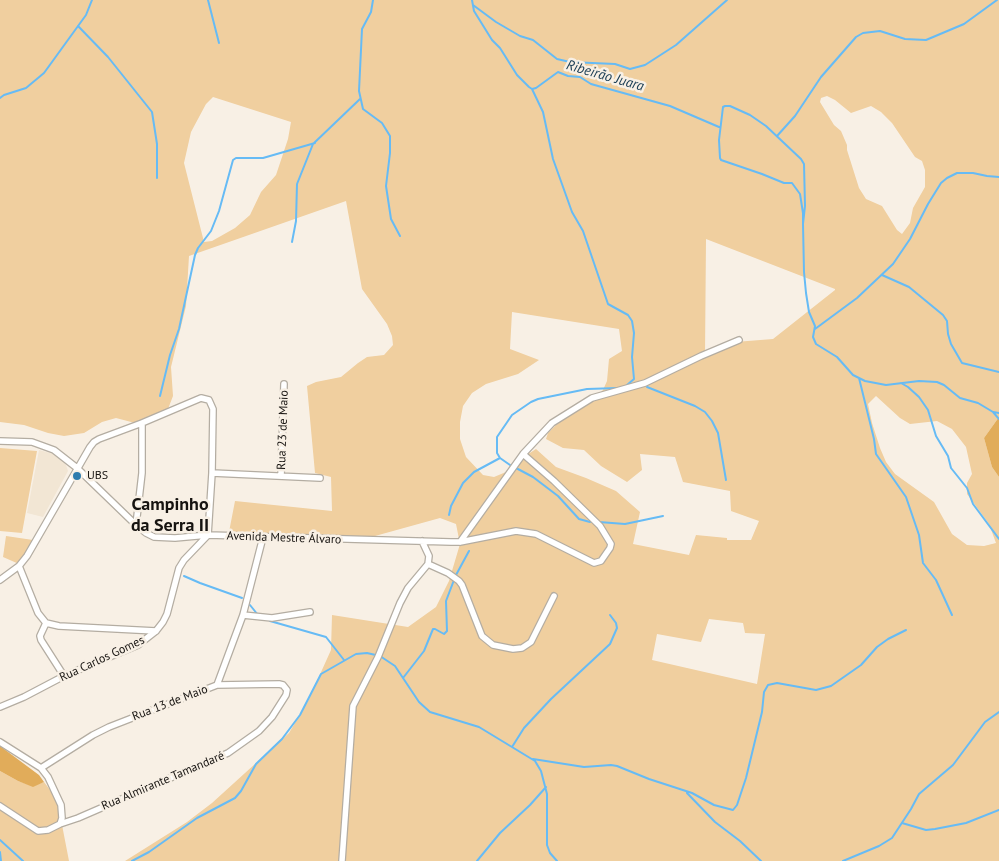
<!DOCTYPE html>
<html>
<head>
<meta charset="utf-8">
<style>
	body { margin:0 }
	canvas { display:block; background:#f8f0e5 }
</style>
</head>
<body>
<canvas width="999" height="861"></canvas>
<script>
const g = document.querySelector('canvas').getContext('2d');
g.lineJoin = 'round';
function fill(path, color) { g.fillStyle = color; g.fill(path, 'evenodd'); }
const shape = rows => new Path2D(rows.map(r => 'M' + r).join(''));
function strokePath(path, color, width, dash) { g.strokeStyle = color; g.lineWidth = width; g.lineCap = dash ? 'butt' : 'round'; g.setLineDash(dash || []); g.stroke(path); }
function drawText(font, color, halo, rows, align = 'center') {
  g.font = font + ' "PT Sans",sans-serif'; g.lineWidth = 5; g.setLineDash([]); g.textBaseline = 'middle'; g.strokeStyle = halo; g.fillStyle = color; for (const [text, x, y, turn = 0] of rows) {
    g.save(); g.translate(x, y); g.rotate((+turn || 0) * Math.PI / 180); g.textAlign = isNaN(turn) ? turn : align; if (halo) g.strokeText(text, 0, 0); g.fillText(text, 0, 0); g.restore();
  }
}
fill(shape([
	[39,450,54,454,62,460,66,465,68,471,43,517,27,513]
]), '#f2e6d4');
fill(shape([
	[0,0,999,0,999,417,984,438,992,467,999,477,999,861,125,861,187,822,212,803,289,733,308,701,331,650,332,615,408,627,436,607,449,581,460,544,456,524,440,518,375,536,342,542,300,542,229,532,235,501,332,511,331,477,315,473,307,386,316,382,341,377,358,363,367,357,384,355,393,345,392,336,387,324,362,289,346,201,189,256,186,306,171,367,173,396,168,409,164,413,135,423,116,418,102,422,84,433,64,436,48,433,24,425,0,422],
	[827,96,835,100,851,113,871,106,881,112,892,123,915,157,922,161,925,170,925,187,913,208,910,223,902,234,897,230,882,206,866,199,859,188,847,150,847,145,841,131,834,125,820,102,821,98],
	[213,97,291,122,288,139,276,175,261,192,250,215,235,228,212,241,204,242,184,163,191,132,206,104],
	[706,239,835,289,835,290,773,339,735,342,705,355],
	[512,312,619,329,622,351,609,359,607,381,603,390,597,396,556,425,548,433,546,439,563,448,584,450,601,466,627,482,642,470,640,454,675,457,683,482,730,491,731,511,759,521,751,540,727,540,727,538,696,535,689,555,633,544,640,512,616,491,586,478,556,467,536,449,516,462,506,472,494,477,483,475,466,457,460,439,460,422,463,406,472,393,486,384,518,374,539,360,510,349],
	[876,396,900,418,910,424,937,421,952,429,966,447,972,474,967,483,967,494,989,524,996,543,984,546,967,545,952,534,934,502,895,474,886,462,880,448,872,423,868,404],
	[709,619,743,623,745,633,765,634,757,684,652,660,657,634,701,642],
	[0,448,37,451,22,533,0,531],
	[6,536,33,540,19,564,3,557],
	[0,771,18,781,33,786,44,782,57,799,69,861,0,861]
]), '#f0cf9f');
fill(shape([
	[999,417,999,477,992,467,984,438],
	[0,746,39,775,44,782,33,787,18,781,0,771]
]), '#e1ac5a');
strokePath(shape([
	[208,0,219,43],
	[373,0,371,12,362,29,359,91,363,109,382,123,390,136,390,153,386,186,391,219,400,236],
	[472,0,474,11,492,40,500,48,517,75,529,87,532,89],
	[473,5,496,22,520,36,533,40,557,59,570,62,615,64,630,69,645,65,676,45,727,0],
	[78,26,108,57,152,112,157,144,157,178],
	[532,89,543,112,553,159,572,212,583,231,608,304,628,315,632,321,634,333,632,357,634,379,627,385],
	[532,89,536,88,558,72,568,76,580,77,591,84,670,106,719,127],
	[0,98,4,95,26,88,44,73,86,15,92,0],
	[777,136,795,116,821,77,856,37,863,33,880,31,905,39,926,40,964,24,997,0],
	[803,224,805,206,804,164,801,159,766,126,750,115,730,106,725,106,723,107,719,140,720,158,721,160,762,174,784,183,792,183,800,194,803,213,803,224,804,272,806,293,809,312,815,326,813,337,816,344,837,357,853,375,865,381,886,385,919,381,937,382,944,385,960,398,978,403,993,412,999,413],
	[292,242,296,221,297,184,313,144,360,99],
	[882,275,909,287,943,315,947,321,948,334,951,344,962,363,999,372],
	[815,329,857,298,893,264,910,239,928,204,941,183,947,178,957,173,973,173,987,176,999,177],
	[859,378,874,439,876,454,906,497,919,535,923,563,936,580,952,615],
	[901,383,908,387,919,397,928,410,936,436,948,456,951,468,967,488,973,504,999,539],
	[647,387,695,406,705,412,712,421,718,433,726,480],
	[160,396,170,355,179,329,195,255,198,248,211,231,219,211,233,160,236,158,263,158,315,143],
	[993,412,999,419],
	[510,465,500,458,497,453,497,437,512,415,531,402,538,399,587,389,618,388],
	[516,468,533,477,558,496,579,519,590,522],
	[449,515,451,506,463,483,474,472,500,458],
	[599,522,625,524,663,516],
	[456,575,469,551],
	[184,576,200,583,242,598],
	[250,605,258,615],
	[270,621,326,637,344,660],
	[403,678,424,651,433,629,435,629,444,634,447,631,446,601,454,580],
	[512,747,524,728,551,699,610,644,617,628,616,623,610,615],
	[533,759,584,767,611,765,617,766,649,779,692,793,714,805,733,810,737,805,746,778,762,712,764,692,768,685,777,683,816,690,831,686,861,665,877,647,888,639,906,630],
	[687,793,715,822,740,841,761,861],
	[902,823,926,830,935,829,966,823,999,810],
	[0,840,23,861],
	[0,852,1,861],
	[132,861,149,852,197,818,235,798,241,791,256,764,282,739,300,715,321,674,356,654,367,653,380,656,395,666,419,702,430,712,479,727,535,761,541,771,547,794,547,845,550,853,557,861],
	[477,861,500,833,530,805,546,787],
	[843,861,879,846,892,838,911,809,919,794,953,765,985,722,999,712]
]), '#66bbf5', 2);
const minor = shape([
	[0,441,32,442,54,450,77,468,136,525,146,533,154,537,175,538,208,535,451,542,460,542,516,531,536,534,594,563,601,561,610,548,611,544,600,526,554,481,523,454],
	[212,473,320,478],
	[281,476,284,384],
	[136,525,142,473,142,423],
	[460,542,523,454,552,423,592,398,645,383,701,356,739,340],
	[428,564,448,573,459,581,462,585,482,636,493,645,513,649,522,648,531,642,554,596],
	[19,566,38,613,46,623,59,626,156,631],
	[0,580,19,566,27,556,90,447,94,442,99,439,142,423,201,398,209,400,213,409,212,473,208,535,184,560,179,568,167,614,163,622,156,631,138,645,64,676,24,697,0,707],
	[243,615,272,618,310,612],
	[46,623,40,636,41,640,64,676],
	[0,742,41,768,48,777,61,805,62,818,60,824,48,830,38,831,0,806],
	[41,768,93,735,109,727,217,685,243,615,263,537],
	[60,824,78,818,228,753,259,731,272,717,286,695,287,690,283,685,279,684,217,685],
	[342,861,353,706,378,657,400,603,408,588,428,564,429,556,422,541]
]);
strokePath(minor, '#b4ada2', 8);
strokePath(minor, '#fff', 5.5);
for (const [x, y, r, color] of [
	[77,476,5,"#2e7cae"]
]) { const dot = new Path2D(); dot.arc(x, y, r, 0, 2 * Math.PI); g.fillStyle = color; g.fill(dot); strokePath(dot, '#f8f0e5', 2); }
drawText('12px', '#161310', '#f8f0e5', [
	["Rua 23 de Maio",283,430,-88],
	["Avenida Mestre Álvaro",284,538,2],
	["Rua Carlos Gomes",102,659,-25],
	["Rua 13 de Maio",170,703,-21],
	["Rua Almirante Tamandaré",163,781,-23]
]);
drawText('12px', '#161310', '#f8f0e5', [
	["UBS",87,476]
], 'left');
drawText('italic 14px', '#153951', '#f8f0e5', [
	["Ribeirão Juara",605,76,16]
]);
drawText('bold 18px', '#161310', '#f8f0e5', [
	["Campinho",170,505],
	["da Serra II",170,526]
]);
</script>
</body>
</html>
